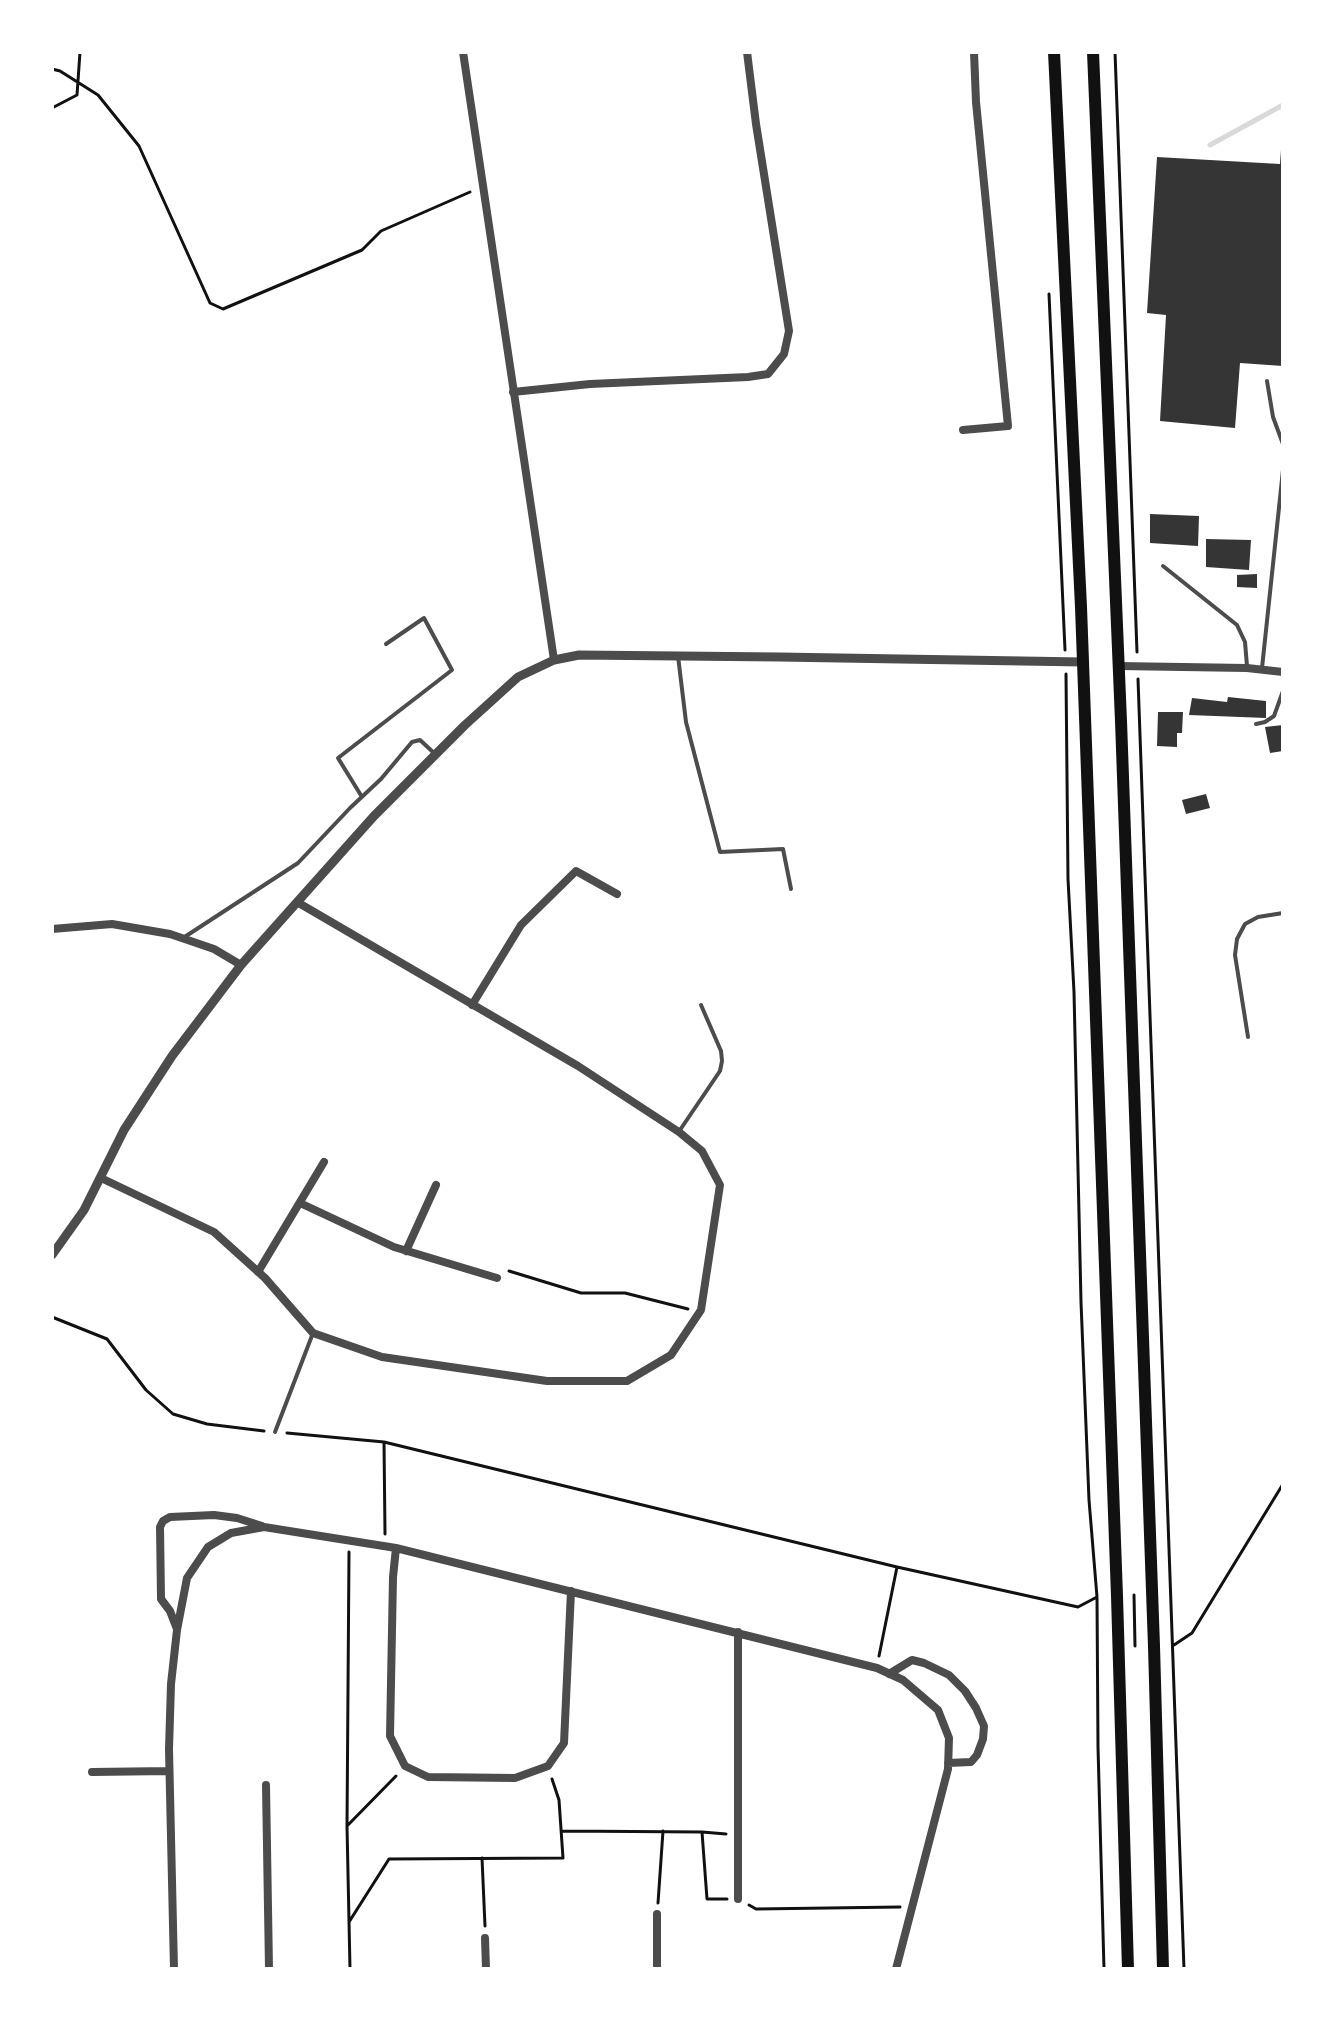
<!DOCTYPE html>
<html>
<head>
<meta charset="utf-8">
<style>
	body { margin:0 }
	#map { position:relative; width:1335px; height:2021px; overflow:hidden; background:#fff; font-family:"Nunito Sans",sans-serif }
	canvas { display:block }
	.frame { position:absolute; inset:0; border:54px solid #fff; pointer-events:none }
</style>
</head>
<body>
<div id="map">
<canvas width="1335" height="2021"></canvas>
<div class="frame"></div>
</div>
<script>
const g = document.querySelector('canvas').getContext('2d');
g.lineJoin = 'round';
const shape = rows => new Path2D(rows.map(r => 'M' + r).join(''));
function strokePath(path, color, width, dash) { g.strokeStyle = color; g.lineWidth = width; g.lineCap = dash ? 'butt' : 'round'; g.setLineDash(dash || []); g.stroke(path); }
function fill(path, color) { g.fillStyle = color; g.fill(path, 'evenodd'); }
strokePath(shape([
	[1210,145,1283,105]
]), '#d9d9d9', 5);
fill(shape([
	[1281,150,1283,150,1283,366,1240,363,1235,428,1160,421,1166,315,1147,313,1157,157,1280,164],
	[1150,514,1199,516,1198,546,1150,543],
	[1206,539,1251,540,1249,570,1206,567],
	[1257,574,1257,588,1237,587,1237,575],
	[1228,697,1266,701,1266,718,1189,715,1192,698,1227,702],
	[1158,712,1183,712,1182,733,1177,733,1177,747,1157,746],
	[1283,725,1283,751,1270,753,1265,727],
	[1206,794,1210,808,1186,814,1182,800]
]), '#353535');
strokePath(shape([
	[1115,52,1137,652],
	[52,69,60,71,98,95,139,146,210,303,223,309,362,250,381,231,470,192],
	[52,108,77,95,80,52],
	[1049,294,1065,650],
	[1066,674,1068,879,1074,992,1081,1302,1089,1500,1097,1597,1098,1747,1104,1969],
	[1138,679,1184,1969],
	[509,1271,581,1293,625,1293,688,1309],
	[52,1317,107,1339,146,1390,173,1414,207,1424,264,1431],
	[287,1433,384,1442,897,1567,1078,1607,1097,1597],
	[384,1442,385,1534],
	[1134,1595,1135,1646],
	[1174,1645,1192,1633,1283,1484],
	[879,1656,897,1567],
	[347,1826,349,1552],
	[561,1831,702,1832,707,1899,727,1899],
	[702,1832,726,1834],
	[482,1858,485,1926],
	[658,1903,663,1831],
	[749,1905,756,1909,900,1907],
	[349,1922,389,1859,563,1858,559,1800,552,1779],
	[350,1969,347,1826,396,1776]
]), '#111', 3);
strokePath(shape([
	[1267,381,1273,417,1283,444],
	[1163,566,1237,625,1245,642,1247,666],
	[678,656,686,722,720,852,783,849,791,889],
	[1262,668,1283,470],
	[1256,724,1265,722,1274,716,1283,691],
	[362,797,338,758,452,670,424,618,386,644],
	[183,938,298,863,350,808,381,779,412,742,420,740,434,753],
	[1248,1037,1235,955,1237,939,1245,924,1258,917,1283,913],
	[680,1130,720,1071,722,1061,721,1051,701,1005],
	[275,1432,313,1333]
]), '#4c4c4c', 4);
strokePath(shape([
	[463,52,554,660],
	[513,392,590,384,748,377,768,374,784,354,789,331,756,124,747,52],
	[963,430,1008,426,976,102,974,52],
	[1118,666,1247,668,1283,672],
	[52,929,112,924,170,934,214,949,241,965],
	[472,1005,521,925,576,871,617,894],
	[101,1178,214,1232,265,1278,313,1333,382,1357,547,1381,627,1381,671,1355,701,1310,720,1185,702,1151,679,1132,578,1066,297,902],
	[300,1203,394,1247,497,1278],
	[406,1251,436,1185],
	[258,1272,324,1162],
	[396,1548,393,1577,390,1736,405,1766,428,1777,515,1778,548,1766,564,1743,571,1591],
	[177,1629,170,1611,161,1599,160,1527,163,1521,170,1517,214,1515,237,1518,262,1526],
	[738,1632,738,1899],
	[889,1674,912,1660,924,1663,949,1675,965,1691,976,1708,984,1726,983,1739,977,1755,971,1762,948,1763],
	[92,1772,169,1771],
	[266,1785,269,1969],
	[485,1938,486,1969],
	[174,1969,169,1749,171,1684,177,1630,187,1578,208,1547,231,1533,264,1527,396,1548,877,1668,903,1680,938,1710,949,1738,948,1769,896,1969],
	[657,1969,657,1914]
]), '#4c4c4c', 8);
strokePath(shape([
	[52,1255,84,1210,124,1130,172,1056,241,965,374,816,465,725,518,677,554,660,579,655,779,657,1083,662]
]), '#4c4c4c', 9);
strokePath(shape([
	[1054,52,1081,607,1117,1596,1128,1969],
	[1093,52,1121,721,1154,1646,1163,1969]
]), '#111', 12);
</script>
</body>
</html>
